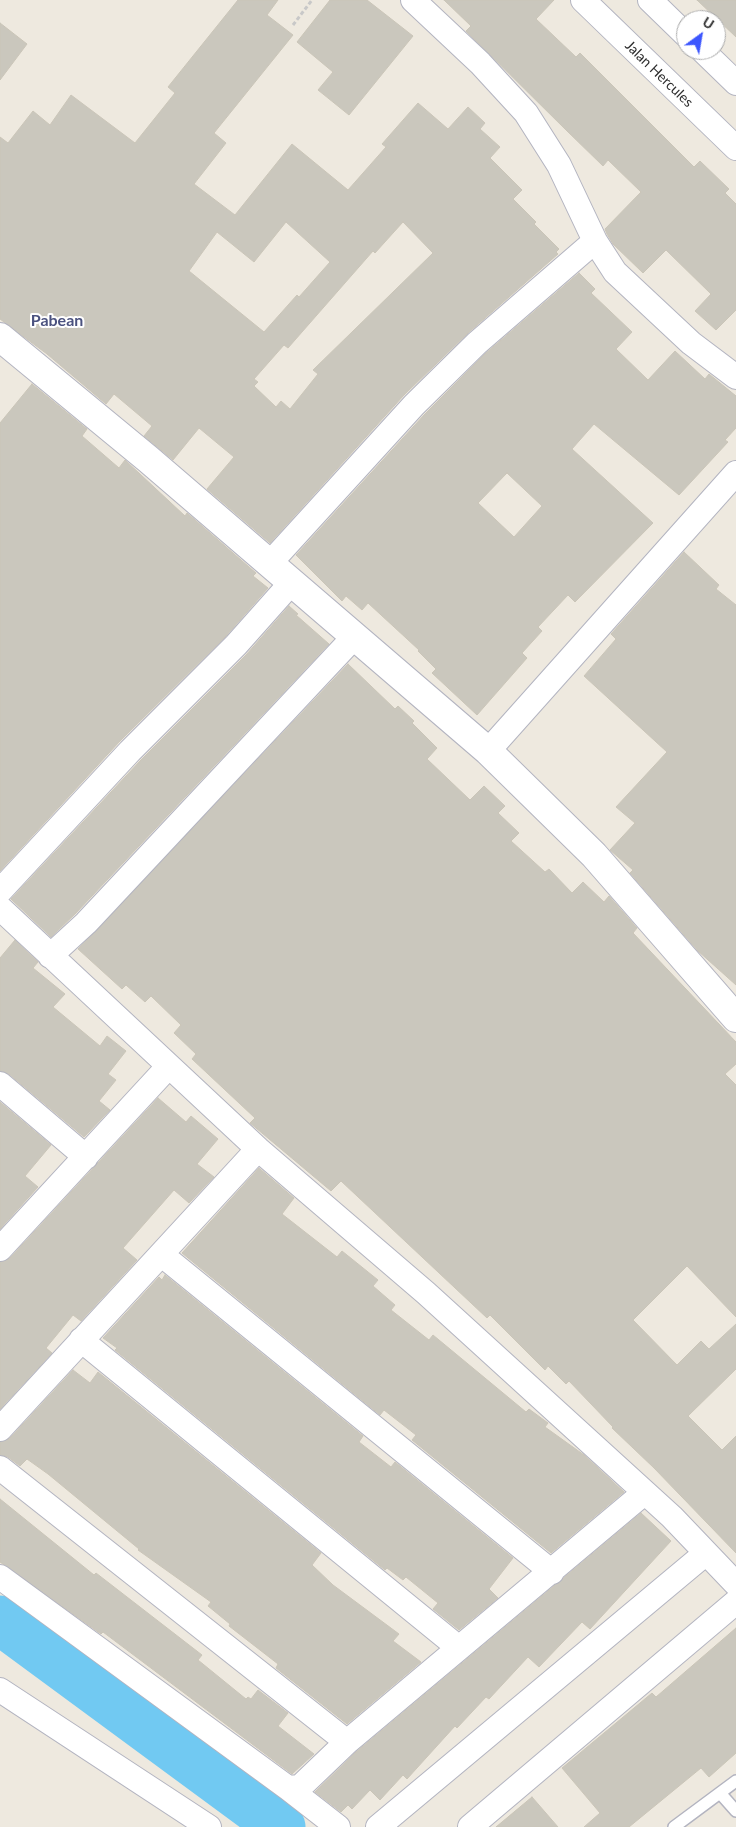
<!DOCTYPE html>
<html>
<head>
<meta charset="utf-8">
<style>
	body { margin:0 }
	#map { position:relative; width:736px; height:1827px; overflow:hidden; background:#eee9df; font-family:Lato,sans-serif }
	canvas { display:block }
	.north { position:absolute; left:676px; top:10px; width:50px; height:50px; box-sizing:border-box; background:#fff; border:1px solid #ababab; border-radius:50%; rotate:32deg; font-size:14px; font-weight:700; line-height:20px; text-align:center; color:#2d2d2d }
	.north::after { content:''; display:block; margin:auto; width:18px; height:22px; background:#3c56fe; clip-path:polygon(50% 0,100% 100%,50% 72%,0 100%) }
</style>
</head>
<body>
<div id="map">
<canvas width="736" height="1827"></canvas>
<div class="north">U</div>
</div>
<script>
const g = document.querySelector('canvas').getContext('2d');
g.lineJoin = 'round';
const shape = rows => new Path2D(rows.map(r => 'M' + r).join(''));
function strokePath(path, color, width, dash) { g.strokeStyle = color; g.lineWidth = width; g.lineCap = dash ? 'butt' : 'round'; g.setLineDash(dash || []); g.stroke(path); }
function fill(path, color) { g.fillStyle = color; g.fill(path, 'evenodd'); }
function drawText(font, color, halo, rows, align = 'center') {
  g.font = font + ' Lato,sans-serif'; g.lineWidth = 4; g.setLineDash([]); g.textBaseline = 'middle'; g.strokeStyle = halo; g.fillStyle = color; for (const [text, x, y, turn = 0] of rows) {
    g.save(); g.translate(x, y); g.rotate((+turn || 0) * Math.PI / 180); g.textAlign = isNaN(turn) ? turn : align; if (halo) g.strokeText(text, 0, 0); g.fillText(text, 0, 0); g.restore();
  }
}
strokePath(shape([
	[0,1620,281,1827]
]), '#71c9f2', 49);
const building = shape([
	[238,0,278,0,267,15,293,35,214,133,226,143,194,184,235,215,292,144,348,190,386,147,382,144,418,103,448,129,468,107,485,123,480,129,500,147,490,158,522,190,513,199,536,222,534,224,559,249,556,252,558,254,468,333,404,395,270,543,207,489,234,457,199,428,173,460,144,436,152,426,114,394,106,404,47,354,0,319,0,137,8,143,33,111,50,125,71,95,135,143,175,93,168,87,238,0],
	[286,222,330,262,299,297,297,295,264,332,189,271,217,232,254,262,286,222],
	[403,222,433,253,313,370,318,374,290,409,281,401,276,407,254,386,258,382,254,379,284,345,288,348,373,251,375,253,403,222],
	[330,0,367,0,413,36,349,115,318,90,333,72,297,42,330,0],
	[444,0,554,0,536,19,576,57,580,53,694,167,700,161,729,189,725,193,736,204,736,310,716,330,695,311,711,294,666,250,643,273,613,244,607,234,605,229,641,192,608,160,603,166,567,131,466,31,471,26,444,0],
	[697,0,736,0,736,37,697,0],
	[0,23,27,44,0,80,0,23],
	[579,273,595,289,591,293,632,332,616,349,648,380,675,351,705,379,709,374,736,396,736,428,725,440,728,442,679,495,594,424,572,449,653,523,575,602,568,595,538,627,542,631,522,653,527,658,477,715,432,673,436,669,418,651,419,650,368,603,362,610,346,596,342,601,296,555,424,415,486,353,579,273],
	[507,473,542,506,514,537,478,503,507,473],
	[32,384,87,429,82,436,119,468,125,460,185,516,187,513,256,573,253,576,268,588,226,636,120,741,0,871,0,423,32,384],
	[684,552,719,585,716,589,736,605,736,985,698,951,630,873,633,870,610,850,635,823,616,807,667,752,584,676,616,639,611,634,684,552],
	[289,606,298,614,296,615,329,644,76,913,51,937,11,899,140,761,246,655,289,606],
	[348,664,395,709,398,706,414,721,412,723,437,748,427,759,470,800,484,786,505,806,498,813,519,833,511,841,545,872,549,869,572,893,583,882,604,902,609,896,637,928,633,933,736,1042,736,1064,725,1074,736,1085,736,1317,687,1266,633,1320,677,1365,701,1341,709,1349,736,1324,736,1369,688,1416,722,1450,736,1436,736,1553,654,1468,612,1428,613,1427,569,1381,566,1384,548,1366,545,1370,490,1315,487,1318,341,1181,331,1191,250,1123,255,1118,192,1059,196,1054,174,1033,181,1025,151,996,145,1002,126,985,122,989,78,949,348,664],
	[15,940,38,962,33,968,65,994,53,1007,100,1046,107,1036,126,1051,108,1074,116,1080,99,1101,110,1110,84,1137,9,1074,0,1071,0,958,15,940],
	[158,1098,186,1122,191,1116,218,1139,197,1164,214,1177,189,1203,174,1190,123,1248,137,1260,81,1321,73,1315,46,1348,52,1353,0,1409,0,1262,10,1258,158,1098],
	[0,1102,51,1145,25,1176,38,1187,0,1229,0,1102],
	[259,1168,294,1198,282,1214,337,1257,342,1251,378,1280,373,1286,395,1305,391,1310,429,1340,433,1335,526,1412,529,1409,548,1423,545,1427,584,1455,624,1492,551,1553,412,1440,416,1435,384,1410,380,1415,182,1253,259,1168],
	[165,1275,363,1436,359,1442,391,1467,395,1462,513,1558,489,1589,498,1598,459,1630,433,1609,438,1603,406,1577,403,1580,387,1568,385,1570,115,1350,117,1348,103,1338,159,1277,162,1280,165,1275],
	[73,1370,90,1383,98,1372,321,1553,312,1565,333,1585,399,1634,393,1641,421,1662,347,1724,276,1668,278,1664,229,1626,230,1624,208,1606,211,1602,138,1550,139,1549,48,1474,27,1459,20,1466,8,1457,0,1455,0,1442,10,1438,73,1370],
	[0,1499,94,1575,96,1573,202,1655,198,1660,246,1699,248,1697,251,1699,258,1690,288,1713,278,1726,314,1754,292,1774,103,1632,101,1634,0,1562,0,1499],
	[641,1513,671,1541,590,1629,582,1622,539,1667,528,1657,489,1699,486,1697,457,1728,455,1726,407,1779,403,1775,380,1800,370,1790,352,1809,348,1805,341,1812,315,1792,356,1752,641,1513],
	[736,1628,736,1753,709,1777,701,1768,629,1827,584,1827,600,1813,562,1768,652,1693,656,1697,736,1628],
	[532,1797,558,1827,496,1827,532,1797]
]);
fill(building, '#cac7bd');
strokePath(building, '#cac5b8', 1);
const service = shape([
	[720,1793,736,1811],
	[674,1827,736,1781]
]);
const minor = shape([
	[413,0,480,63,526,113,559,165,595,241,615,272,691,343,736,377],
	[583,0,736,148],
	[650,0,686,35],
	[702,50,736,83],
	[270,563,414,405,477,343,595,241],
	[488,751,736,473],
	[0,891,130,751,236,645,292,582],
	[0,908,258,1149,426,1293,672,1517,736,1584],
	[50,956,86,923,355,636],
	[0,1084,86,1157],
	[0,1249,168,1067],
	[162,1255,552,1572],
	[81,1340,459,1648],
	[0,1429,258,1149],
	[0,1468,347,1742,644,1493],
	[0,1577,288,1788,300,1787,347,1742],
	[0,1690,209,1827],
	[288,1788,338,1827],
	[378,1827,706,1553],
	[470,1827,736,1602]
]);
const tertiary = shape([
	[0,337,148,459,488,751,594,855,736,1018]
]);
strokePath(service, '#b3b4c0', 14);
strokePath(minor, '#b3b4c0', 26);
strokePath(tertiary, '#b3b4c0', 30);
strokePath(shape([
	[293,25,312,0]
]), '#c8c8c8', 3, [4, 2.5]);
strokePath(service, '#fff', 11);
strokePath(minor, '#fff', 24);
strokePath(tertiary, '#fff', 28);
drawText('14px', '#2d2d2d', '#fff', [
	["Jalan Hercules",659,74,44]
]);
drawText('bold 16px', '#4b527f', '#fff', [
	["Pabean",57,321]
]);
</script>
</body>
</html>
